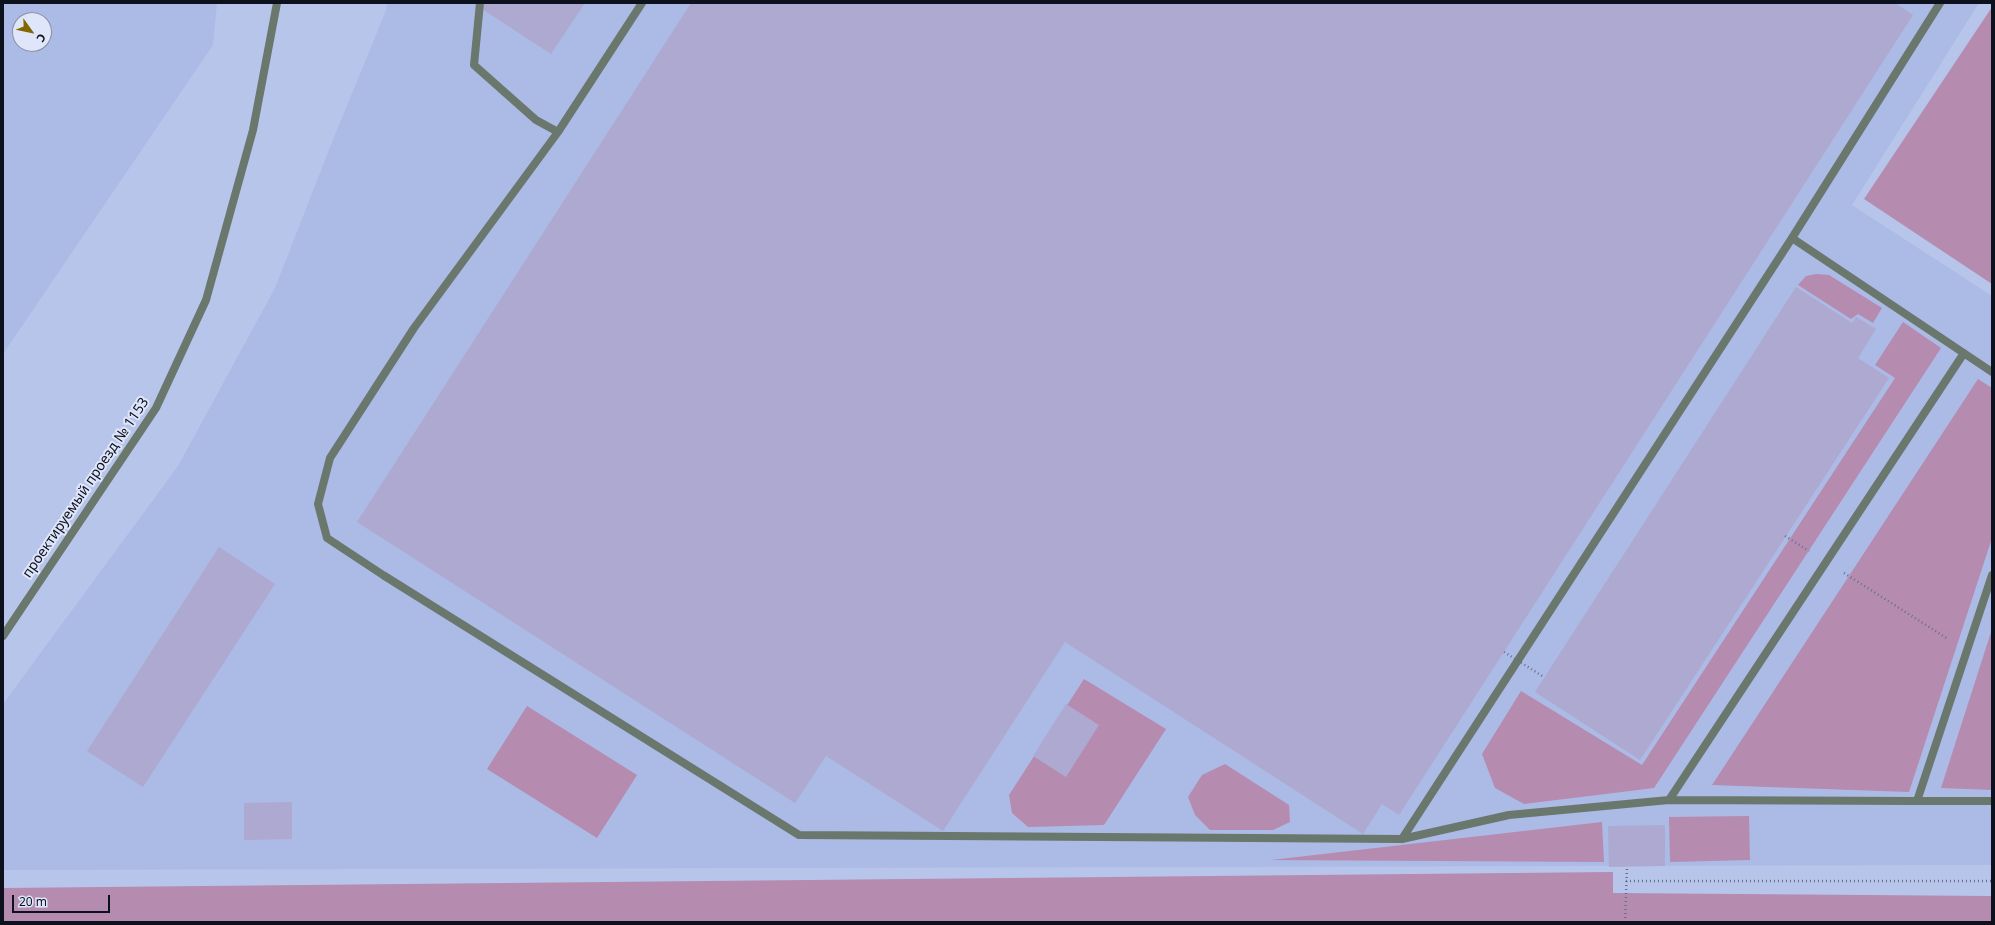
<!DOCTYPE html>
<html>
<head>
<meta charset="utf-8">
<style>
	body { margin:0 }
	#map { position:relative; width:1995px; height:925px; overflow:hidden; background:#b8c5eb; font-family:"Noto Sans",sans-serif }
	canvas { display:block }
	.frame { position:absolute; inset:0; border:4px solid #0d111e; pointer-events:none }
	.north { position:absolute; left:12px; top:12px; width:40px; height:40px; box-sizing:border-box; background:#dfe6fa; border:1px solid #8b91a2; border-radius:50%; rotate:123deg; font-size:11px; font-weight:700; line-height:16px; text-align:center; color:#0d111e }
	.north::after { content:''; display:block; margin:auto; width:14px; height:18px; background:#826700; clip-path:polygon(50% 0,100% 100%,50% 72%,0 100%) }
	.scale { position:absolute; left:12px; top:895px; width:98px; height:18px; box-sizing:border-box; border:2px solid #0d111e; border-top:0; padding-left:5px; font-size:12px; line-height:14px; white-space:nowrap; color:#0d111e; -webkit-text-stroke:3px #dfe6fa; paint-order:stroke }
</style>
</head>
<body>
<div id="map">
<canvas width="1995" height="925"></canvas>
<div class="frame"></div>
<div class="north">С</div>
<div class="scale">20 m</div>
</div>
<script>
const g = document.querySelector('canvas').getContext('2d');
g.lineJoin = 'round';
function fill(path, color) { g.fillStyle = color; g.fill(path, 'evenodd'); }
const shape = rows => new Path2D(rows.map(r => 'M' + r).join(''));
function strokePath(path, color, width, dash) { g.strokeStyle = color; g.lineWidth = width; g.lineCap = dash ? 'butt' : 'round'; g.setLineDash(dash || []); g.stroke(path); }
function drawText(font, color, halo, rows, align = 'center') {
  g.font = font + ' "Noto Sans",sans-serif'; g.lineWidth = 4; g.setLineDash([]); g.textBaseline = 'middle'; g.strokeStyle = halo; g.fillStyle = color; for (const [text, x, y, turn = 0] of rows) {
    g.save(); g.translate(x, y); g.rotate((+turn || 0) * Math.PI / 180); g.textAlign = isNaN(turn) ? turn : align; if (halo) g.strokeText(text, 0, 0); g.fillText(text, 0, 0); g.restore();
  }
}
fill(shape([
	[3,3,217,3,213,45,3,354],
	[20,20,44,20,44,44,20,44],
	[387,3,1979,3,1852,205,1992,296,1992,865,3,870,3,704,178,466,275,288,332,142,385,13]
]), '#acbae6');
fill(shape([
	[1992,7,1992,284,1864,199],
	[1816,274,1829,275,1882,308,1873,323,1858,314,1851,319,1798,285,1806,276],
	[1903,322,1941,348,1654,788,1524,804,1495,788,1482,754,1521,691,1642,765,1895,378,1875,365],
	[1978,379,1992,388,1992,538,1909,792,1712,785],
	[1992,629,1992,790,1941,788],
	[1084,679,1166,729,1104,825,1028,827,1012,813,1009,795],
	[527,706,637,775,597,838,487,769],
	[1225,764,1289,805,1290,822,1273,830,1210,830,1195,815,1188,797,1202,775],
	[1749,816,1750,860,1670,862,1669,817],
	[1602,822,1604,862,1271,860],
	[1613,872,1613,893,1992,896,1992,922,3,922,3,888]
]), '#b58bb0');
fill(shape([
	[485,3,585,3,551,54,482,9],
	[691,3,1895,3,1913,15,1399,815,1382,804,1363,834,1065,642,943,831,826,756,795,803,357,522],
	[1796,287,1852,323,1856,317,1876,329,1858,358,1889,378,1640,760,1535,692],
	[219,547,275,584,143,787,87,751],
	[1066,704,1099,725,1066,777,1033,756],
	[292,802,292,839,244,840,244,803],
	[1665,825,1665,866,1609,867,1608,826]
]), '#aea9d0');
strokePath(shape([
	[1785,536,1809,551],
	[1844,573,1948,639],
	[1626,881,1992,881],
	[1625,922,1627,867]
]), '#67708a', 2.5, [1, 3]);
strokePath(shape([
	[480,3,474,65,536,120,558,132],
	[642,3,558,132,414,328,330,458,318,504,327,538,383,575,799,835,1402,839,1509,815,1669,800,1917,801,1992,575],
	[1940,3,1792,238,1992,372],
	[1669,800,1964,353],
	[1917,801,1992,801],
	[1402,839,1792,238]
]), '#69776c', 8);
strokePath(shape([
	[3,636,156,408,206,300,253,130,277,3]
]), '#69776c', 8);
strokePath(shape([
	[1504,652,1544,677]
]), '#67708a', 2.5, [1, 3]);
drawText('14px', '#0d111e', '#dfe6fa', [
	["проектируемый проезд № 1153",86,488,-56]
]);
</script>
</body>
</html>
